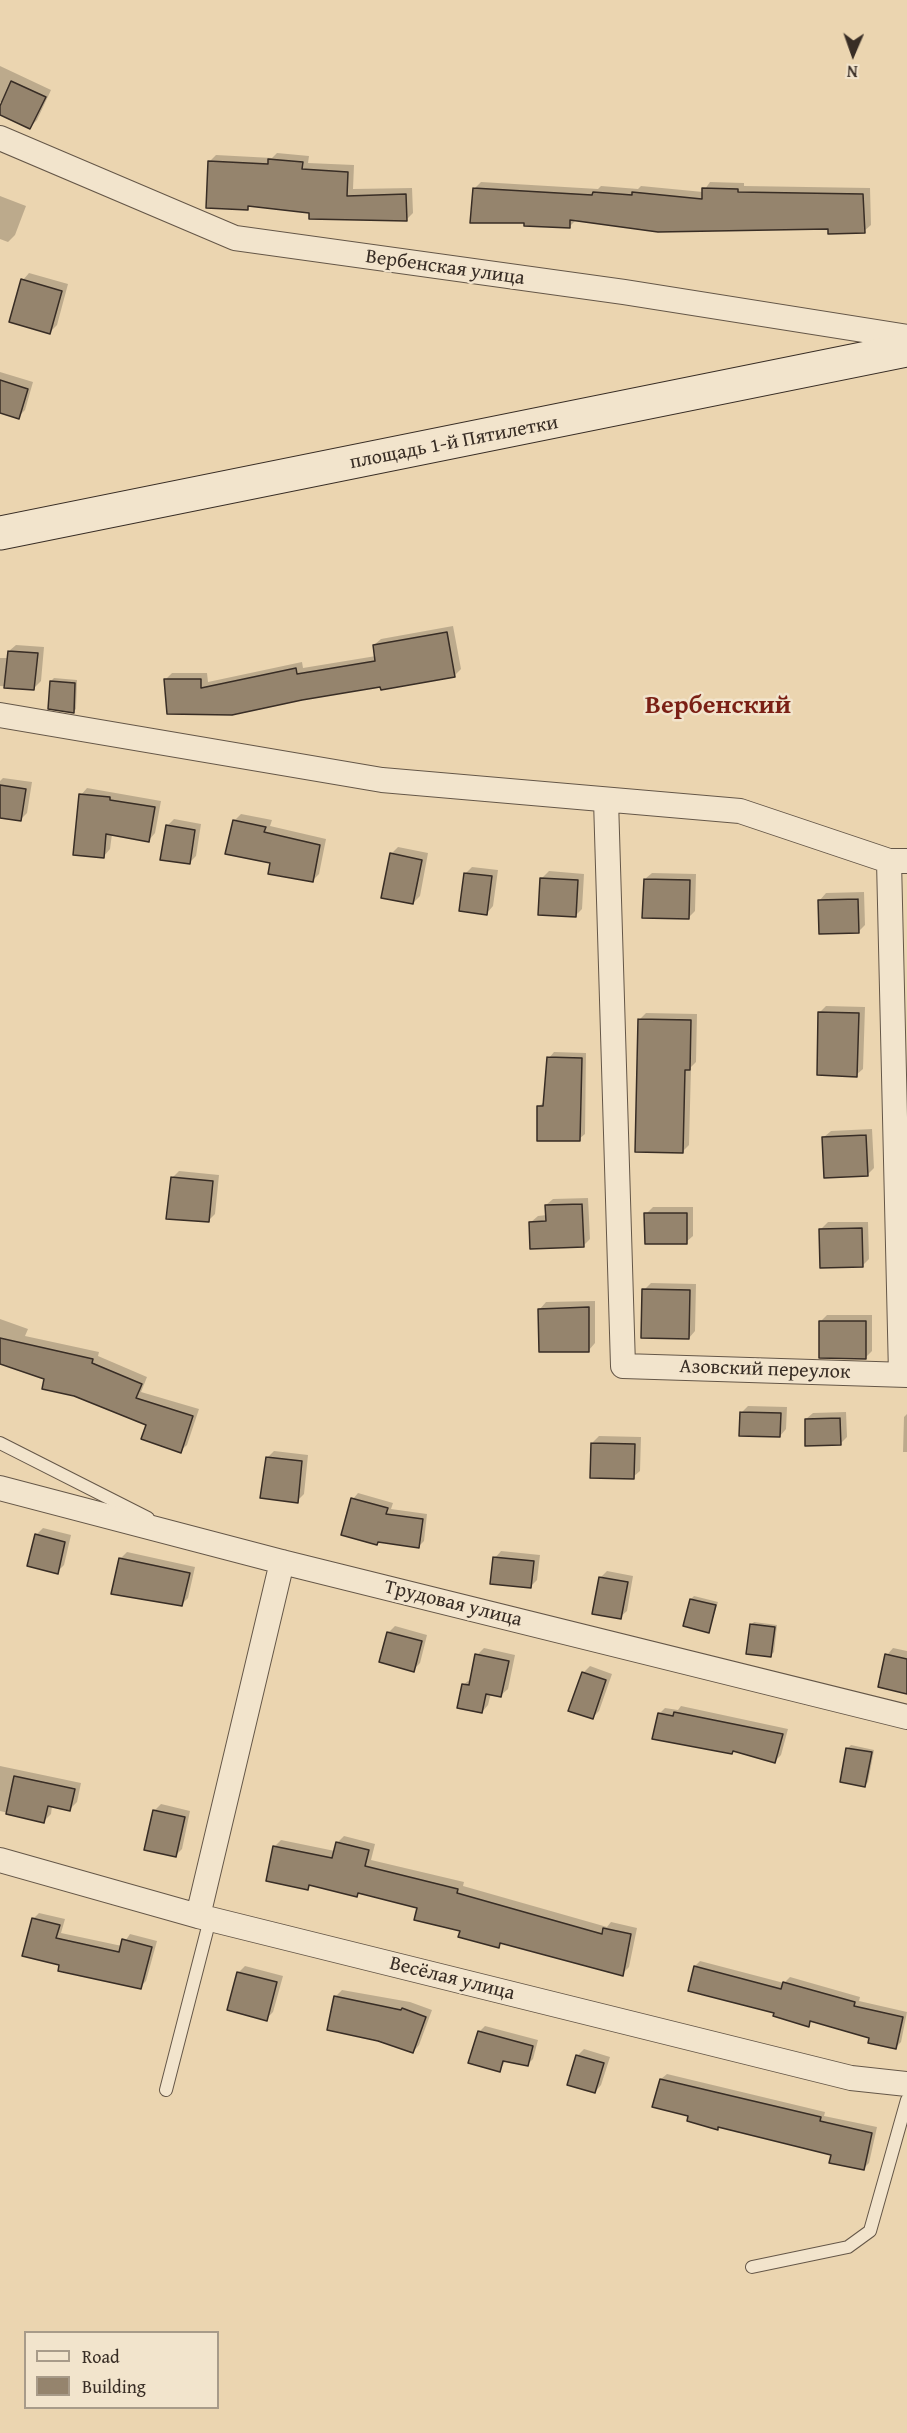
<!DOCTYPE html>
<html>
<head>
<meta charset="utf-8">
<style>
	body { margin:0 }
	#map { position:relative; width:907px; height:2433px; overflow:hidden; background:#ebd5b0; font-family:"Gentium Book Plus",serif }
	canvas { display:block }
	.legend { position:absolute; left:24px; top:2331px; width:195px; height:78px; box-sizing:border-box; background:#f2e4cc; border:2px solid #a89b89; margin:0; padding:8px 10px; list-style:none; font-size:18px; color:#382d25 }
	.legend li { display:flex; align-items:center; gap:12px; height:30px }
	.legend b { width:30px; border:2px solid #a89b89 }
	.north { position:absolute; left:823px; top:24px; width:60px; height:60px; -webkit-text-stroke:4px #f2e4cc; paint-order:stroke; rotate:182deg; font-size:16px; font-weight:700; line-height:24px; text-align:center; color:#382d25 }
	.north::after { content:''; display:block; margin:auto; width:21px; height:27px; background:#382d25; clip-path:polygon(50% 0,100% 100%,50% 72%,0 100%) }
</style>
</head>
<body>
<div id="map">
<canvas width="907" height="2433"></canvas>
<ul class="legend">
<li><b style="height:8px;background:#f2e4cc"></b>Road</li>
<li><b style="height:16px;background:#95846d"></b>Building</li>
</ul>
<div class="north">N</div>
</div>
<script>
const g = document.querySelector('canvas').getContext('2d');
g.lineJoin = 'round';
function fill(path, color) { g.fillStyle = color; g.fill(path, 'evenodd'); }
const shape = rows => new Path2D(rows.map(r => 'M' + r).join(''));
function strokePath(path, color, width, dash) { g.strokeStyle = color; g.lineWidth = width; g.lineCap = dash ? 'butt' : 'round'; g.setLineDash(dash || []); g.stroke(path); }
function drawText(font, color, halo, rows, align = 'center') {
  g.font = font + ' "Gentium Book Plus",serif'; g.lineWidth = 5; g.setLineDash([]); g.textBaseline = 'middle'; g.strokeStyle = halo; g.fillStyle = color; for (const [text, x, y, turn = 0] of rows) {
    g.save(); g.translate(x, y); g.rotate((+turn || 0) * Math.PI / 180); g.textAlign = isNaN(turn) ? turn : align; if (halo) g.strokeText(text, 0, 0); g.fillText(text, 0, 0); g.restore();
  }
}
fill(shape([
	[0,66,51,90,37,120,30,127,0,114,3,103,0,102],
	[277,153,309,156,308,163,354,165,353,189,412,188,413,213,406,220,251,205,247,208,209,162,216,155,272,158],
	[481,182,598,189,601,186,638,189,641,186,703,192,710,182,744,183,744,186,870,188,871,225,864,231,830,227,658,231,576,220,569,227,526,222,474,189],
	[0,196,26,206,15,235,8,242,0,239],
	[29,273,68,284,57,325,50,332,23,280],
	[0,372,33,382,25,410,18,417,0,411],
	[453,626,461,669,454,676,302,698,232,714,165,680,172,673,207,673,208,682,302,662,303,668,376,656,374,645,381,639],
	[16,645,44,647,41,681,34,688,0,686,0,658,8,658,9,651],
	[54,678,77,680,76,709,73,712,51,681],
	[3,778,32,782,27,813,21,819,0,816,0,781],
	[87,788,161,801,155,833,149,840,112,834,110,849,104,856,81,795],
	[241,814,272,820,270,826,326,839,319,874,313,880,235,820],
	[174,819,201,824,196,856,189,863,167,826],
	[398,847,428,853,420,896,413,903,391,854],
	[472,867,498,870,493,906,487,913,465,874],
	[549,871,584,874,582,909,575,916,542,878],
	[652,873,696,874,695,911,688,918,645,879],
	[864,892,865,925,858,932,820,900,826,893],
	[826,1006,865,1007,863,1069,856,1075,820,1012],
	[646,1013,697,1014,696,1062,691,1067,689,1145,682,1152,639,1020],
	[554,1052,586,1053,585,1134,579,1139,538,1107,544,1102,549,1058],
	[872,1129,874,1168,867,1175,824,1137,831,1131],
	[179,1171,219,1175,215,1214,208,1221,172,1178],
	[588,1198,590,1239,583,1246,531,1222,538,1216,547,1215,546,1205,553,1199],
	[653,1207,693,1207,693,1236,686,1242,646,1214],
	[828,1222,868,1222,869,1259,862,1266,821,1229],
	[651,1283,696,1284,695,1331,689,1338,644,1290],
	[595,1301,595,1343,589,1350,540,1309,546,1302],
	[827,1315,872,1315,872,1351,865,1358,820,1322],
	[0,1319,28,1329,25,1336,99,1352,98,1356,147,1377,141,1392,199,1409,187,1445,180,1451,148,1424,46,1378,0,1362],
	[748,1406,787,1407,786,1429,780,1436,741,1413],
	[846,1412,847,1437,840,1444,806,1419,813,1413],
	[907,1414,907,1452,903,1452,904,1417],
	[599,1436,641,1437,640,1471,633,1477,592,1443],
	[274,1451,308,1455,304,1494,297,1501,267,1458],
	[358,1493,393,1503,391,1509,427,1514,424,1541,419,1546,380,1541,377,1544,353,1499],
	[43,1528,71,1535,64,1565,57,1572,36,1535],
	[501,1551,540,1555,537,1580,530,1587,495,1558],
	[127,1552,195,1567,188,1598,182,1604,112,1593,120,1559],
	[607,1571,633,1576,627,1611,620,1617,600,1578],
	[694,1596,718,1602,709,1631,691,1599],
	[754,1622,777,1625,774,1652,771,1655,751,1625],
	[395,1626,427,1635,420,1663,413,1670,388,1633],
	[484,1648,515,1655,508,1689,501,1695,491,1693,488,1705,482,1712,463,1685,472,1678,477,1655],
	[893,1648,907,1651,907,1692,887,1655],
	[590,1666,612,1674,599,1711,592,1718,583,1673],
	[681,1706,788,1729,781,1755,775,1761,659,1714,665,1708,678,1710],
	[851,1745,874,1750,868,1782,865,1785,848,1748],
	[0,1766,81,1783,77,1802,70,1809,52,1806,51,1814,44,1821,0,1811],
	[161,1804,190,1811,182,1849,175,1856,154,1811],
	[344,1836,375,1844,371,1860,464,1882,463,1886,607,1927,611,1922,637,1928,629,1967,622,1974,503,1942,499,1946,419,1906,312,1884,308,1888,274,1847,281,1840,335,1851,337,1843],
	[39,1913,65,1919,61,1933,122,1946,130,1934,157,1941,146,1981,140,1987,61,1964,33,1919],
	[700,1961,784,1983,790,1977,860,1997,859,2001,907,2012,901,2042,895,2048,871,2037,813,2020,808,2025,776,2012,695,1966],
	[245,1966,283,1976,273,2012,266,2019,229,2009,239,1972],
	[342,1990,410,2002,432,2010,419,2045,413,2052,335,1997],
	[485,2026,538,2040,533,2059,527,2065,506,2060,499,2071,479,2032],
	[584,2049,610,2057,601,2085,595,2092,577,2056],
	[667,2074,825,2112,824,2116,877,2127,869,2163,863,2169,833,2154,690,2115,661,2079]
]), '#0003');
const building = shape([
	[11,81,46,97,30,129,0,115,0,106,11,81],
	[268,159,303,162,302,169,348,172,347,196,406,194,407,221,309,219,309,213,248,206,248,210,206,208,208,161,268,164,268,159],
	[473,188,592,195,593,192,632,195,632,192,702,199,702,188,738,189,738,192,863,194,865,233,828,234,828,229,658,232,570,220,570,228,524,226,524,223,470,223,473,188],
	[21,279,62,291,50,334,9,322,21,279],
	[0,380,28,389,19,419,0,413,0,380],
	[447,632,455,677,381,690,380,687,302,700,232,715,167,714,164,679,201,679,201,688,296,668,297,674,375,661,373,645,447,632],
	[8,651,38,653,34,690,4,688,8,651],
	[50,681,75,683,74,713,48,709,50,681],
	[0,785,26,789,21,821,0,818,0,785],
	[79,794,110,797,110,800,155,807,149,842,106,834,104,858,73,855,79,794],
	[233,820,266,827,264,832,320,845,313,882,268,874,270,863,225,854,233,820],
	[166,825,195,830,190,864,160,860,166,825],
	[390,853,422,860,413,904,381,898,390,853],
	[464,873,492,876,487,915,459,911,464,873],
	[540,878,578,880,576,917,538,915,540,878],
	[644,879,690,880,689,919,642,918,644,879],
	[858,899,859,933,819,934,818,900,858,899],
	[818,1012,859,1013,857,1077,817,1075,818,1012],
	[638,1019,691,1020,690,1070,685,1070,683,1153,635,1152,638,1019],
	[547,1057,582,1058,580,1141,537,1141,537,1106,543,1106,547,1057],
	[866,1135,868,1176,824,1178,822,1137,866,1135],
	[171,1177,213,1181,209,1222,166,1219,171,1177],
	[582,1204,584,1247,530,1249,529,1222,546,1221,545,1205,582,1204],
	[644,1213,687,1213,687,1244,645,1244,644,1213],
	[862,1228,863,1267,820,1268,819,1229,862,1228],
	[642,1289,690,1290,689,1339,641,1338,642,1289],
	[589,1307,589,1352,539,1352,538,1309,589,1307],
	[819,1321,866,1321,866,1359,819,1358,819,1321],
	[0,1338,93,1359,92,1363,142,1384,136,1398,193,1416,181,1453,141,1439,146,1425,74,1396,42,1389,44,1379,0,1364,0,1338],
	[740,1412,781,1413,780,1437,739,1436,740,1412],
	[840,1418,841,1445,805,1446,805,1419,840,1418],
	[591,1443,635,1444,634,1479,590,1478,591,1443],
	[266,1457,302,1461,298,1503,260,1498,266,1457],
	[351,1498,388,1508,386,1514,423,1519,419,1548,378,1542,377,1545,341,1535,351,1498],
	[35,1534,65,1542,58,1574,27,1566,35,1534],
	[493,1557,534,1561,531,1588,490,1584,493,1557],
	[119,1558,190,1573,182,1606,111,1594,119,1558],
	[599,1577,628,1582,621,1619,592,1614,599,1577],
	[690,1599,716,1605,709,1633,683,1626,690,1599],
	[750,1624,775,1627,771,1657,746,1654,750,1624],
	[387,1632,422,1641,414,1672,379,1662,387,1632],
	[475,1654,509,1661,501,1697,486,1694,482,1713,457,1708,462,1684,469,1685,475,1654],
	[885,1654,907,1659,907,1694,878,1687,885,1654],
	[582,1672,606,1680,593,1719,568,1711,582,1672],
	[674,1712,783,1734,775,1763,733,1751,732,1754,652,1739,658,1713,673,1716,674,1712],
	[846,1748,872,1752,865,1787,840,1782,846,1748],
	[14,1776,75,1789,70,1811,48,1806,44,1823,6,1814,14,1776],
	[153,1810,185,1817,176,1857,144,1850,153,1810],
	[336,1842,369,1850,365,1866,458,1889,457,1893,602,1934,603,1928,631,1934,623,1976,500,1943,499,1948,458,1937,460,1931,414,1920,417,1908,358,1893,357,1897,309,1885,308,1890,266,1881,273,1846,332,1858,336,1842],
	[32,1918,60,1925,56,1938,119,1952,122,1939,152,1947,141,1989,58,1971,59,1965,22,1956,32,1918],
	[694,1966,781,1989,783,1982,855,2002,854,2006,903,2017,896,2049,868,2043,869,2038,810,2021,809,2027,773,2016,774,2013,688,1991,694,1966],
	[237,1972,277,1982,267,2021,227,2010,237,1972],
	[334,1996,401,2010,402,2008,426,2017,413,2053,378,2041,327,2030,334,1996],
	[478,2031,533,2046,528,2066,503,2061,500,2072,468,2063,478,2031],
	[576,2055,604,2063,595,2093,567,2085,576,2055],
	[660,2079,821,2117,820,2121,872,2133,864,2170,829,2163,831,2155,718,2127,718,2130,687,2121,688,2116,652,2107,660,2079]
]);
fill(building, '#95846d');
strokePath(building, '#382d25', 1.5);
const lane = shape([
	[0,1443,148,1518],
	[166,2090,210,1919],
	[752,2267,848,2247,870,2231,907,2100]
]);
const street = shape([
	[0,138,235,238,624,292,907,337],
	[0,715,382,780,740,811,889,861,907,861],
	[606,800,623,1366,907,1375],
	[889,861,901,1374],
	[0,1488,282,1562,907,1717],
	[0,1860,198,1916,851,2078,907,2084],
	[198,1916,282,1562]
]);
const secondary = shape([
	[0,533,907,350]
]);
strokePath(lane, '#655748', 14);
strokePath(street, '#655748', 26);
strokePath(secondary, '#382d25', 35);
strokePath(lane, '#f2e4cc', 12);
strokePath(street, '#f2e4cc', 24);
strokePath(secondary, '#f2e4cc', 33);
drawText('20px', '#382d25', '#f2e4cc', [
	["Вербенская улица",445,268,8],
	["площадь 1-й Пятилетки",454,443,-11],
	["Азовский переулок",765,1370,2],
	["Трудовая улица",453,1604,14],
	["Весёлая улица",452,1979,14]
]);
drawText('bold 26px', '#7a1f14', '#f2e4cc', [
	["Вербенский",718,706]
]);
</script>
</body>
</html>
